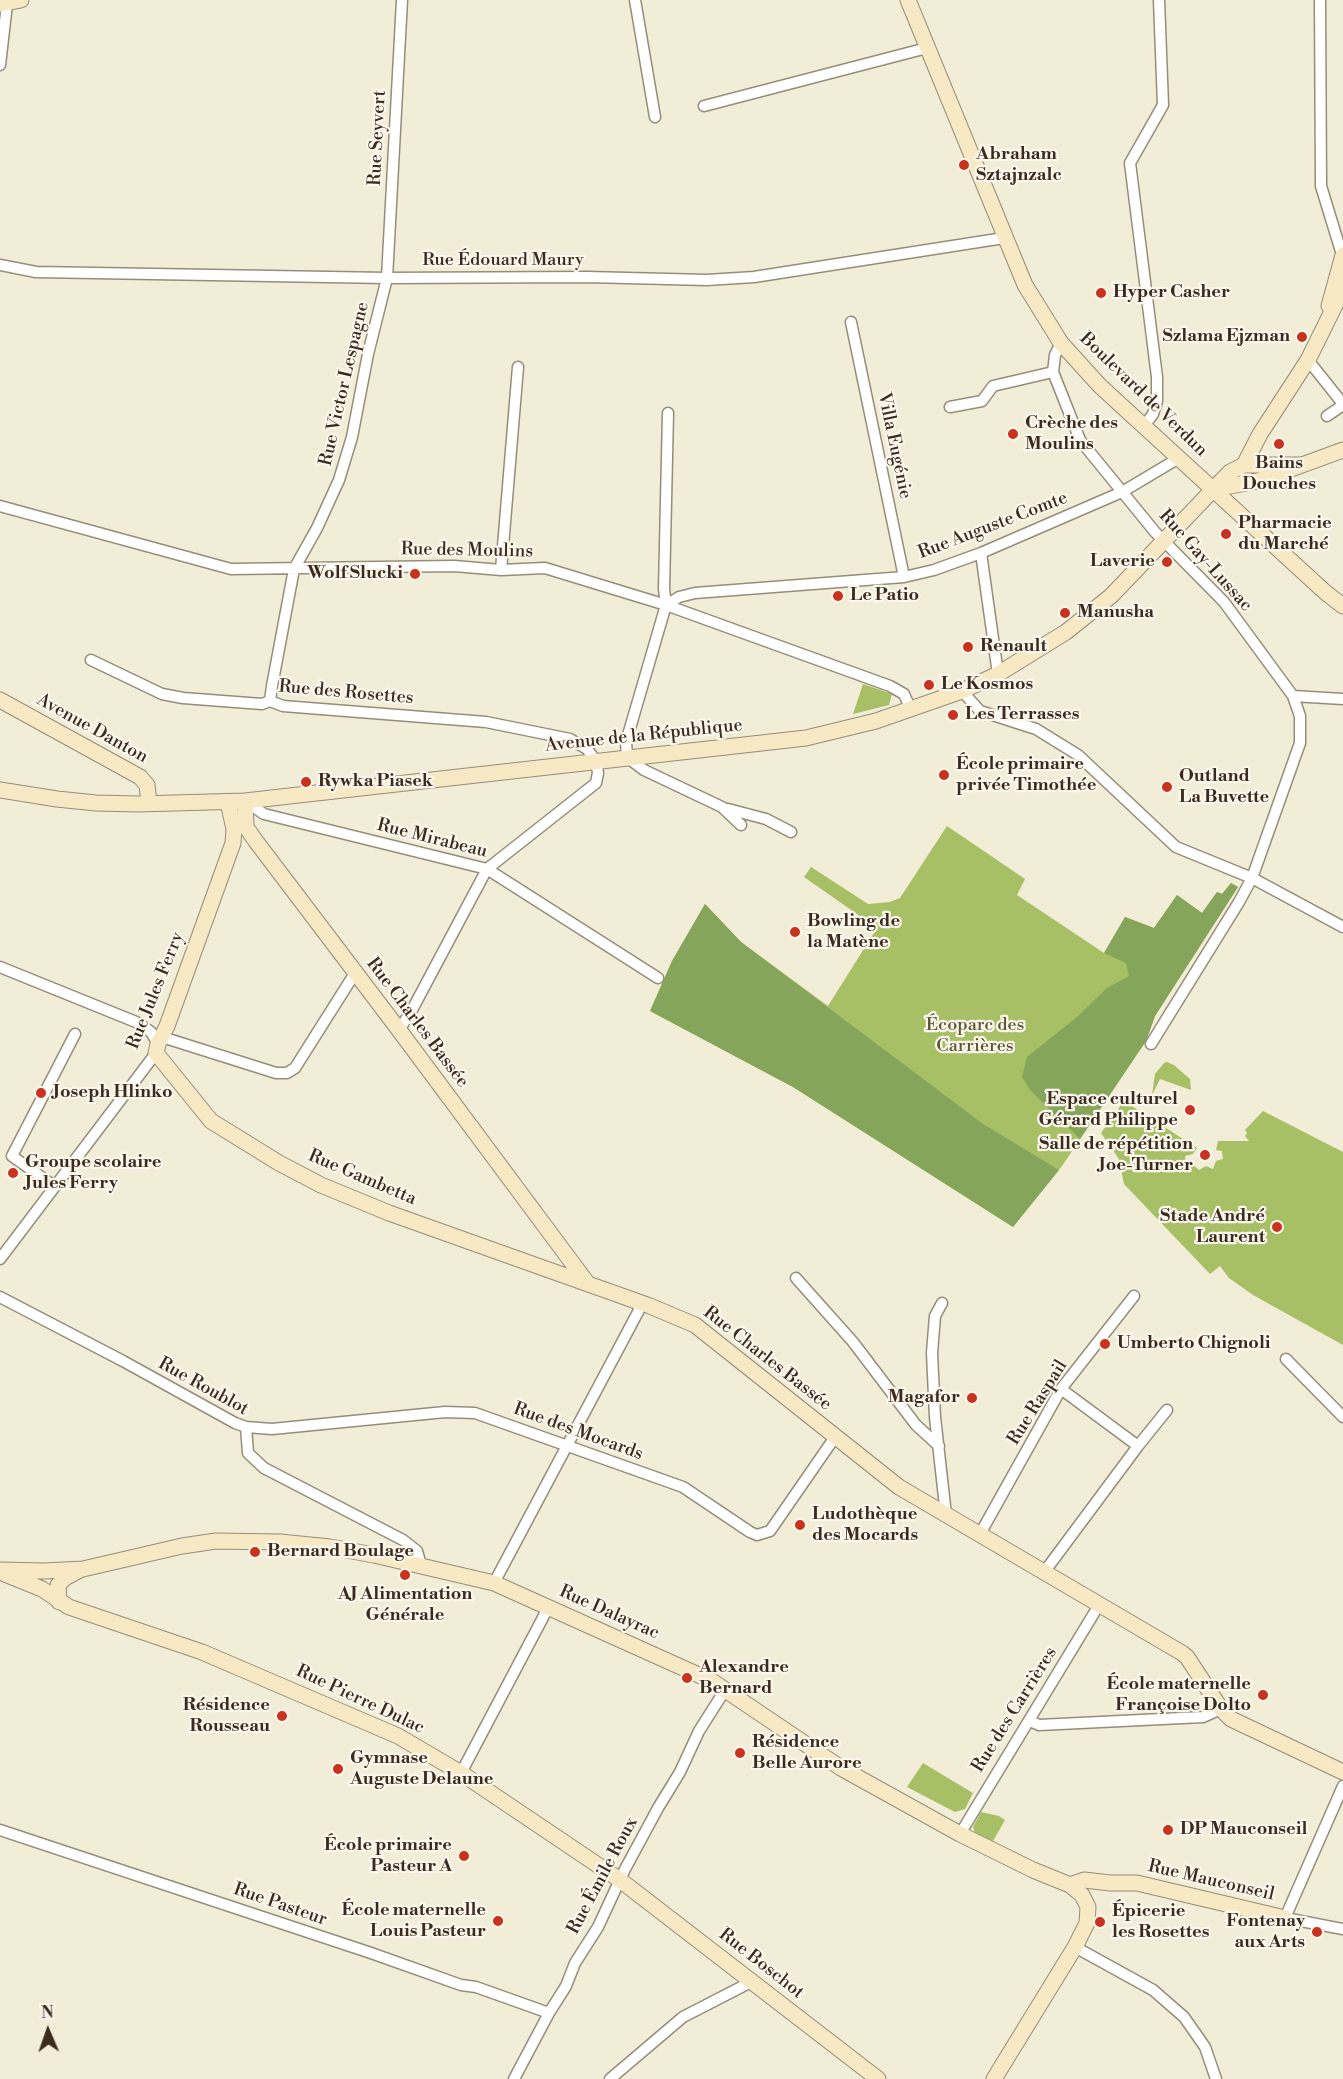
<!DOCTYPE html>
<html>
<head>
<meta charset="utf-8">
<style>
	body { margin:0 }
	#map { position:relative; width:1343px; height:2079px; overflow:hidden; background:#f2edd7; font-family:"Libre Bodoni",serif }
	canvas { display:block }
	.north { position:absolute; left:18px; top:2001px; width:60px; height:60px; -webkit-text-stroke:4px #fbf7ec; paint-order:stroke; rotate:358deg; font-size:16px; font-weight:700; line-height:24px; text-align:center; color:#3b2a1e }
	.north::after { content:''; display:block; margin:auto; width:21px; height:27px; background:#3b2a1e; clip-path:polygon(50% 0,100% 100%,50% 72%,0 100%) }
</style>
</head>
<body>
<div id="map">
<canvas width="1343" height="2079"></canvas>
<div class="north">N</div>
</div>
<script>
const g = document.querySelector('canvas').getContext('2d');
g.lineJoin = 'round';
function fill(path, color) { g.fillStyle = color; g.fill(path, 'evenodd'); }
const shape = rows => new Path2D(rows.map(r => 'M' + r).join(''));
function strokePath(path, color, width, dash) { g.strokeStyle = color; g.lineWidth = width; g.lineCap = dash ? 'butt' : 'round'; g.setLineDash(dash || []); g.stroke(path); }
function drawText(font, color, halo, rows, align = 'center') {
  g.font = font + ' "Libre Bodoni",serif'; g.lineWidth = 4.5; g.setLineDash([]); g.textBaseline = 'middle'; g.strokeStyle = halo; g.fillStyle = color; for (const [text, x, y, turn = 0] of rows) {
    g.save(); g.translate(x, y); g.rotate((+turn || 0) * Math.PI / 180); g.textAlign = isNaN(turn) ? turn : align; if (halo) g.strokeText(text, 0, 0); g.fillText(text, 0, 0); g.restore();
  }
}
fill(shape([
	[863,684,892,694,889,705,853,714],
	[947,826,1025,879,1017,895,1104,953,1125,917,1154,928,1177,895,1202,913,1217,892,1222,894,1231,883,1238,887,1155,1016,1146,1041,1062,1166,1013,1227,793,1087,650,1011,672,961,705,904,741,942,828,1006,877,928,804,877,811,867,868,904,890,902,900,898],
	[1167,1062,1174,1065,1190,1079,1191,1090,1160,1079,1152,1095,1155,1074,1164,1063],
	[1124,1101,1197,1148,1193,1154,1185,1156,1186,1164,1193,1165,1199,1170,1206,1166,1213,1169,1216,1161,1223,1159,1222,1151,1216,1150,1218,1141,1249,1141,1245,1136,1247,1133,1245,1130,1263,1111,1343,1152,1343,1345,1253,1295,1229,1278,1220,1266,1210,1274,1124,1184,1119,1159,1101,1133],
	[923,1763,973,1793,965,1809,955,1812,907,1787],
	[981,1812,999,1816,1005,1820,993,1841,975,1833,973,1827]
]), '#a7bf65');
fill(shape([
	[1231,883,1238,887,1155,1016,1146,1041,1080,1139,1030,1090,1022,1077,1027,1057,1077,1017,1107,988,1129,976,1126,963,1104,953,1125,917,1154,928,1177,895,1202,913,1217,892,1222,894],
	[705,904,741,942,983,1124,1059,1170,1013,1227,793,1087,650,1011,672,961]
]), '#85a65a');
const street = shape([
	[635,0,655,117],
	[1320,0,1321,186,1343,258],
	[0,65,7,4],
	[704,106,927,48],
	[0,265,36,272,387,278,587,277,707,280,754,277,1004,238],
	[851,322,904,577],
	[1061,343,1055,355,1053,372,1080,440,1155,532,1224,602,1293,696,1300,716,1300,743,1252,878,1239,902,1151,1044],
	[1308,360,1343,404],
	[950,407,982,401,993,386,1053,372],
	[668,413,664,589,666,605,626,742,627,757,644,770,722,807,741,825],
	[1327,416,1343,405],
	[1144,426,1153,414,1157,401,1157,377,1130,163,1163,105,1159,0],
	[0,506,231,569,454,566,501,570,545,568,666,605,890,686,904,694,911,710],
	[981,553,998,674],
	[501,570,518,367],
	[666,605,679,597,695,593,904,577,934,570,981,553,1122,492,1179,458],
	[91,660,162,694,183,698,262,704,270,701,283,706,486,722,570,739,587,749,596,761,598,773,596,783,487,869,412,1010,399,1030],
	[962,691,980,711,1036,729,1078,755,1176,847,1252,878,1343,927],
	[1293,696,1343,699],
	[270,701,272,686,294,569,317,528,339,480,352,437,368,354,387,278,402,0],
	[245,801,264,814,487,869,658,978],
	[728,809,766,819,791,832],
	[0,967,136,1022,151,1032,158,1044],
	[162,1037,276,1073,287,1073,295,1068,355,973],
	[54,1186,12,1156,75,1034],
	[0,1259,156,1053],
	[796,1278,853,1342,916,1425,939,1446],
	[0,1297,123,1361,235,1423,246,1427,272,1429,445,1412,475,1413,683,1487,750,1532,757,1535,770,1531,835,1437],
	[942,1303,935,1316,932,1353,935,1417,946,1515],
	[1286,1359,1343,1417],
	[1061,1389,1138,1446],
	[246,1427,248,1453,264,1468,403,1540,417,1551,421,1565],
	[980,1534,1061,1389,1134,1296],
	[1045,1571,1138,1446,1167,1410],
	[494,1583,638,1312,641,1303],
	[1030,1721,1039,1725,1203,1717,1221,1709],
	[461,1773,548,1608],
	[1343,1786,1285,1918,1343,1929],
	[0,1830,371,1953,461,1985,476,1987,549,2013],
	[960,1834,1099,1605],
	[1075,1947,1153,1990,1184,2017,1205,2047,1216,2079],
	[514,2079,549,2013,566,1986,575,1963,598,1927,624,1871,658,1808,680,1772,699,1731,725,1690],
	[610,2079,683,2017,751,1982]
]);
const secondary = shape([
	[908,0,1025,285,1061,343,1100,386,1325,592,1343,606],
	[0,4,21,0],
	[1329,306,1343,255],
	[1244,465,1260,434,1308,360,1343,289],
	[1213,489,1258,481,1343,450],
	[0,700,140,777,147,785,149,803],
	[0,790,57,799,96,803,138,804,245,801,806,738,876,721,962,691,998,674,1066,632,1111,596,1230,472,1244,465,1300,465],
	[245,801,246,827,255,840,399,1030,588,1284],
	[228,802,234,829,233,843,167,1026,158,1044,156,1053,211,1121,279,1163,321,1185,389,1213,650,1306,695,1325,899,1487,1182,1653,1187,1657,1221,1709,1231,1719,1343,1772],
	[0,1570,44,1571,83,1569,182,1546,216,1541,280,1542,330,1547,374,1555,494,1583,712,1681,841,1768,960,1834,1033,1870,1070,1885,1082,1895,1088,1907,1087,1923,1075,1947,994,2079],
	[5,1574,42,1589,69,1607,202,1652,398,1736,461,1773,620,1880,878,2079],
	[59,1602,58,1585,65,1578,80,1570],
	[1070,1885,1084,1880,1110,1883,1137,1883,1285,1918]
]);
strokePath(street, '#968c7a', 13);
strokePath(secondary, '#968c7a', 17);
strokePath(street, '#fff', 10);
strokePath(secondary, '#f7e9c3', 15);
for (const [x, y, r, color] of [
	[964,165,6,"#c8321e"],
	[1101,293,6,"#c8321e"],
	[1302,337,6,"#c8321e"],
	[1013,434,6,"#c8321e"],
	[1279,444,6,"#c8321e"],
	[1226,534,6,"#c8321e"],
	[1167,562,6,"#c8321e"],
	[415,574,6,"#c8321e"],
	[838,596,6,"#c8321e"],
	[1065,613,6,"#c8321e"],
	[968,647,6,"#c8321e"],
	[929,685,6,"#c8321e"],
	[953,715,6,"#c8321e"],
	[944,775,6,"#c8321e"],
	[306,782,6,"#c8321e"],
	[1167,787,6,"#c8321e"],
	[795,932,6,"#c8321e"],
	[41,1093,6,"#c8321e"],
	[1190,1110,6,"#c8321e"],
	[1205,1155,6,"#c8321e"],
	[13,1173,6,"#c8321e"],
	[1277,1227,6,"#c8321e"],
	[1105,1344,6,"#c8321e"],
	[972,1398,6,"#c8321e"],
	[800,1525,6,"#c8321e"],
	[255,1552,6,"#c8321e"],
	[405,1575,6,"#c8321e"],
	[687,1678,6,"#c8321e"],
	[1263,1695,6,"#c8321e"],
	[282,1716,6,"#c8321e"],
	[740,1753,6,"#c8321e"],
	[338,1769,6,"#c8321e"],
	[1168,1830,6,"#c8321e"],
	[464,1856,6,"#c8321e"],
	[498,1921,6,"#c8321e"],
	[1100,1922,6,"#c8321e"],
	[1317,1932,6,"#c8321e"]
]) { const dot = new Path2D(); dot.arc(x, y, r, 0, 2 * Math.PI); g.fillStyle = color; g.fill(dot); strokePath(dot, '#fbf7ec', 2); }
drawText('18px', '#3b2a1e', '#fbf7ec', [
	["Rue Seyvert",378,138,-87],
	["Rue Édouard Maury",503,261],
	["Rue Victor Lespagne",345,384,-77],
	["Boulevard de Verdun",1143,395,44],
	["Villa Eugénie",894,446,78],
	["Rue Auguste Comte",993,526,-21],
	["Rue des Moulins",467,551,1],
	["Rue Gay-Lussac",1205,561,48],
	["Rue des Rosettes",346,693,5],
	["Avenue Danton",92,729,29],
	["Avenue de la République",644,736,-6],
	["Rue Mirabeau",432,839,14],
	["Rue Jules Ferry",156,991,-68],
	["Rue Charles Bassée",417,1023,53],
	["Rue Gambetta",362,1178,23],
	["Rue Charles Bassée",767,1359,38],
	["Rue Roublot",203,1387,29],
	["Rue Raspail",1038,1403,-58],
	["Rue des Mocards",578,1432,20],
	["Rue Dalayrac",609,1613,24],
	["Rue Pierre Dulac",360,1700,25],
	["Rue des Carrières",1015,1710,-58],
	["Rue Émile Roux",603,1876,-62],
	["Rue Mauconseil",1211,1881,13],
	["Rue Pasteur",280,1905,19],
	["Rue Boschot",761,1964,38]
]);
drawText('bold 18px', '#3b2a1e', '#fbf7ec', [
	["Abraham",976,155],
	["Sztajnzalc",976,176],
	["Hyper Casher",1113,293],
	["Szlama Ejzman",1290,337,"right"],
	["Crèche des",1025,424],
	["Moulins",1025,445],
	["Bains",1279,464,"center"],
	["Douches",1279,485,"center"],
	["Pharmacie",1238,524],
	["du Marché",1238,545],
	["Laverie",1155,562,"right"],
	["Wolf Slucki",403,574,"right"],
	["Le Patio",850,596],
	["Manusha",1077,613],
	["Renault",980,647],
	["Le Kosmos",941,685],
	["Les Terrasses",965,715],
	["École primaire",956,765],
	["privée Timothée",956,786],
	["Outland",1179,777],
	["La Buvette",1179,798],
	["Rywka Piasek",318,782],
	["Bowling de",807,922],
	["la Matène",807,943],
	["Joseph Hlinko",53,1093],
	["Espace culturel",1178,1100,"right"],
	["Gérard Philippe",1178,1121,"right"],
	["Salle de répétition",1193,1145,"right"],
	["Joe-Turner",1193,1166,"right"],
	["Groupe scolaire",25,1163],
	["Jules Ferry",25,1184],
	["Stade André",1265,1217,"right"],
	["Laurent",1265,1238,"right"],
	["Umberto Chignoli",1117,1344],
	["Magafor",960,1398,"right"],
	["Ludothèque",812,1515],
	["des Mocards",812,1536],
	["Bernard Boulage",267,1552],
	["AJ Alimentation",405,1595,"center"],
	["Générale",405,1616,"center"],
	["Alexandre",699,1668],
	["Bernard",699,1689],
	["École maternelle",1251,1685,"right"],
	["Françoise Dolto",1251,1706,"right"],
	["Résidence",270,1706,"right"],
	["Rousseau",270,1727,"right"],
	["Résidence",752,1743],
	["Belle Aurore",752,1764],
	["Gymnase",350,1759],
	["Auguste Delaune",350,1780],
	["DP Mauconseil",1180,1830],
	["École primaire",452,1846,"right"],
	["Pasteur A",452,1867,"right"],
	["École maternelle",486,1911,"right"],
	["Louis Pasteur",486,1932,"right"],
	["Épicerie",1112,1912],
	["les Rosettes",1112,1933],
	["Fontenay",1305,1922,"right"],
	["aux Arts",1305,1943,"right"]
], 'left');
drawText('18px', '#5b5733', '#fbf7ec', [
	["Écoparc des",975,1026],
	["Carrières",975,1047]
]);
</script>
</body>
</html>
